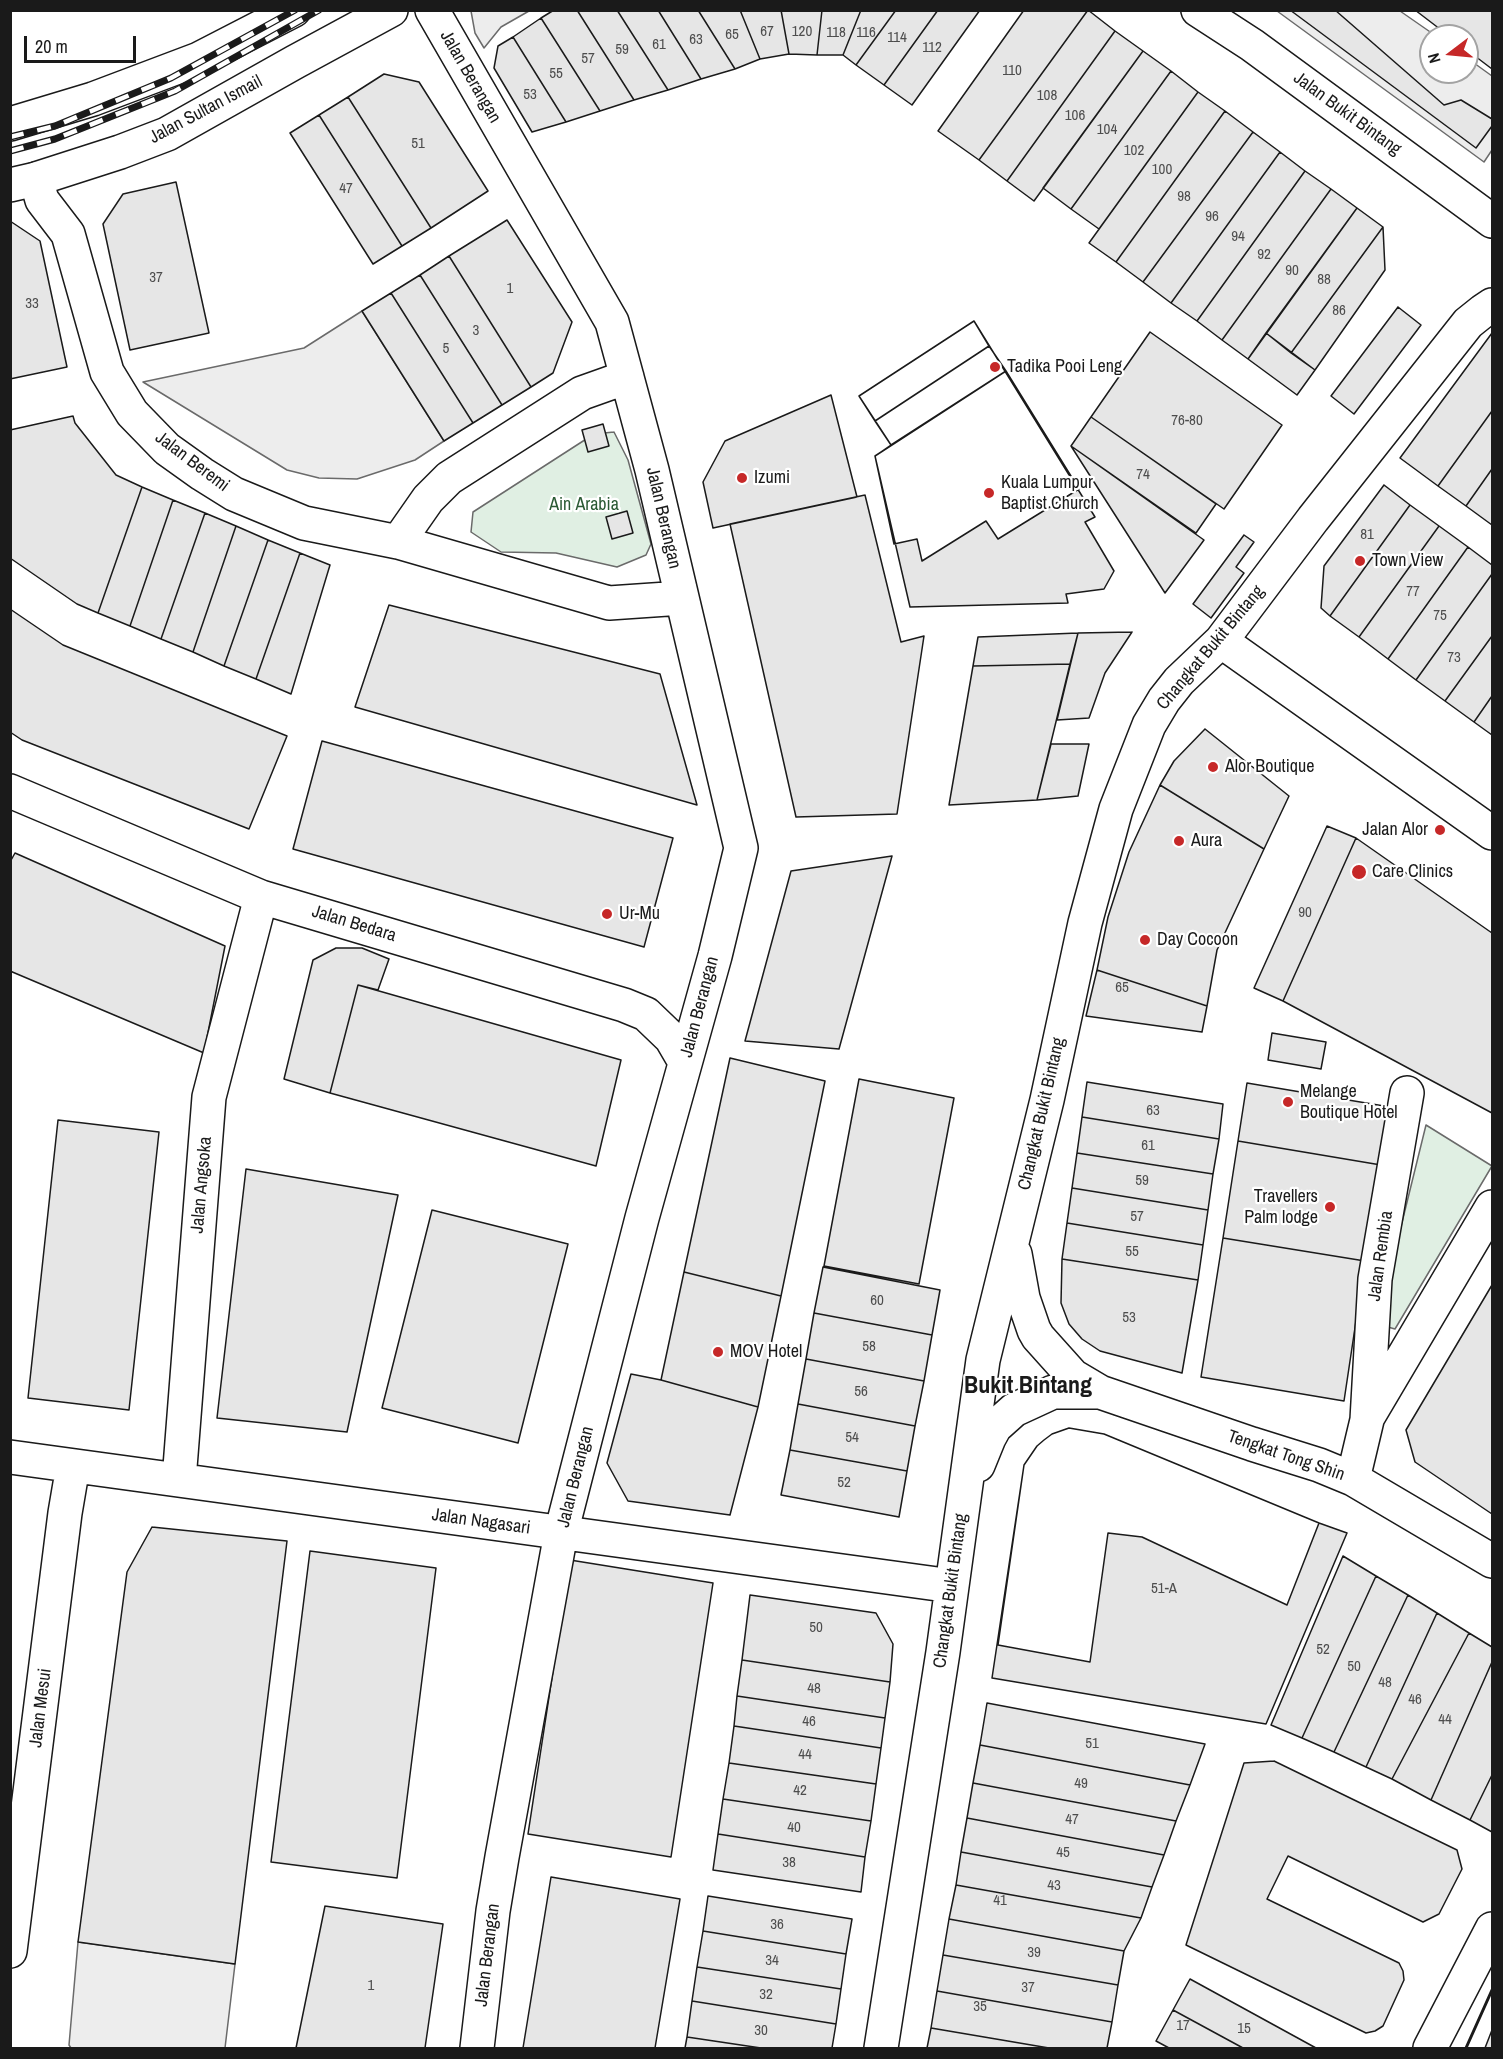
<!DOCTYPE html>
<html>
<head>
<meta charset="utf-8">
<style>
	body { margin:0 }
	#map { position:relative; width:1503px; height:2059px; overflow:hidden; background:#fff; font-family:"Archivo Narrow",sans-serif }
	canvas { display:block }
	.frame { position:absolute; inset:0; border:12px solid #1a1a1a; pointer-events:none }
	.north { position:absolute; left:1419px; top:24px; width:60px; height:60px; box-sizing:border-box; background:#fff; border:2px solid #a3a3a3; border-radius:50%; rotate:254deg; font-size:16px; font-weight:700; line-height:24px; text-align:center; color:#1a1a1a }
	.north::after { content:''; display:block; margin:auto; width:21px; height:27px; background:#c62828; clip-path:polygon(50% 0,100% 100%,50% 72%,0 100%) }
	.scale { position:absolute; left:24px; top:36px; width:112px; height:27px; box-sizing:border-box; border:3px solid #1a1a1a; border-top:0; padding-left:8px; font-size:18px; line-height:21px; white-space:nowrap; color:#1a1a1a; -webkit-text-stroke:4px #fff; paint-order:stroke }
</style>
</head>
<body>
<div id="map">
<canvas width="1503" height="2059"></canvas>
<div class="frame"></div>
<div class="north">N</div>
<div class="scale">20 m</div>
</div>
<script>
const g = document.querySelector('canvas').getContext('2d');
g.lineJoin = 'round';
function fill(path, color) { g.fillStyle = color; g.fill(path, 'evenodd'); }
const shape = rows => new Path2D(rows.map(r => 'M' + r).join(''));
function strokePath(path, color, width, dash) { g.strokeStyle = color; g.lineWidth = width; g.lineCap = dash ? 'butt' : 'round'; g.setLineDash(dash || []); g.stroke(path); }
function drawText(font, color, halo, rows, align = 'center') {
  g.font = font + ' "Archivo Narrow",sans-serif'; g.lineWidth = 4.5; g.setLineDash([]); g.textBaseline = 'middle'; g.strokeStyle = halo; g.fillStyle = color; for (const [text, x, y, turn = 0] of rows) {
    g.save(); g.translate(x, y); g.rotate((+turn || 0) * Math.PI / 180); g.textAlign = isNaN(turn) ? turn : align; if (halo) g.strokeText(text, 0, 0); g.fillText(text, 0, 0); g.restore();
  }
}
const green = shape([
	[614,432,628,460,651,544,646,555,617,567,556,553,501,552,471,532,473,512,594,434,614,432],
	[1426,1125,1492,1166,1395,1329,1377,1324,1426,1125]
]);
fill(green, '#e0efe3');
strokePath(green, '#6a6a6a', 1.5);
const parking = shape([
	[471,11,471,10,529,11,501,27,484,48,475,33,471,11],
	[1277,11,1400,11,1436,36,1431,36,1431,72,1467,72,1467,58,1492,76,1492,150,1484,162,1277,11],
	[362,311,444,441,415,460,357,479,319,478,287,470,143,382,304,348,362,311],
	[78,1942,235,1964,225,2048,71,2048,69,2045,78,1942]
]);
fill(parking, '#ededed');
strokePath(parking, '#6a6a6a', 1.5);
const building = shape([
	[554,10,577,10,634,100,600,111,541,18,554,10],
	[577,10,617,10,668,90,634,100,577,10],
	[617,10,658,10,701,79,668,90,617,10],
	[658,10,698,10,735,69,701,79,658,10],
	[698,10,740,10,760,59,735,69,698,10],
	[740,10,781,10,789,54,760,59,740,10],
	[781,10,822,10,817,55,789,54,781,10],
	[822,10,861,10,843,55,817,55,822,10],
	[861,10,896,10,856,65,843,55,861,10],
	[896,10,938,10,884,85,856,65,896,10],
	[938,10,980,10,912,105,884,85,938,10],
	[1024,10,1088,10,979,160,938,131,1024,10],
	[1088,10,1115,31,1007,181,979,160,1088,10],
	[1290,10,1335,10,1444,105,1461,100,1492,119,1492,126,1476,148,1290,10],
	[1415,10,1492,10,1492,69,1467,50,1467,36,1449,36,1415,10],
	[541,18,600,111,566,122,513,37,541,18],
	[1115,31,1143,51,1034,201,1007,181,1115,31],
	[513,37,566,122,532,132,494,68,498,46,513,37],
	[1143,51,1171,71,1071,209,1043,188,1143,51],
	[1171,71,1198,92,1099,229,1071,209,1171,71],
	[384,74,419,82,488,191,431,228,348,97,384,74],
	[1198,92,1225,111,1116,262,1089,243,1198,92],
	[348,97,431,228,402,246,319,115,348,97],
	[1225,111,1253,132,1143,282,1116,262,1225,111],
	[319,115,402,246,373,264,290,133,319,115],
	[1253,132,1280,152,1171,303,1143,282,1253,132],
	[1280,152,1305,171,1197,321,1171,303,1280,152],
	[1305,171,1331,189,1222,340,1197,321,1305,171],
	[176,182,209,333,130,350,103,224,123,194,176,182],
	[1331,189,1357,208,1248,359,1222,340,1331,189],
	[1357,208,1383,227,1291,353,1266,333,1357,208],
	[507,220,572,322,553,373,531,387,449,256,507,220],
	[10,221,40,241,67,367,10,379,10,221],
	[1383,227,1385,270,1315,370,1291,353,1383,227],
	[449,256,531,387,502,405,420,275,449,256],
	[420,275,502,405,473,423,391,293,420,275],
	[391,293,473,423,444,441,362,311,391,293],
	[1398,307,1421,325,1354,414,1331,396,1398,307],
	[974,321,1095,517,1085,522,1114,571,1104,589,1066,594,1068,603,910,607,875,456,891,445,859,396,974,321],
	[974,321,989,346,875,421,859,396,974,321],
	[1150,332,1282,425,1224,509,1091,417,1150,332],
	[1266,333,1315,370,1297,395,1248,359,1266,333],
	[1492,333,1492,411,1438,486,1400,458,1492,333],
	[989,346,1006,371,891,445,875,421,989,346],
	[1006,371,1079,489,998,539,986,521,922,561,917,539,894,544,875,456,1006,371],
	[831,395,857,497,713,528,703,482,725,441,831,395],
	[1492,411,1492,469,1466,506,1438,486,1492,411],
	[73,416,75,423,116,475,142,487,98,613,77,604,10,558,10,430,73,416],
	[1091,417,1216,504,1196,533,1071,446,1091,417],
	[603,424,609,446,588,452,582,430,603,424],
	[1071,446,1204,540,1165,593,1071,446],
	[1492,469,1492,525,1466,506,1492,469],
	[1384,485,1410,505,1330,616,1321,608,1324,566,1384,485],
	[142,487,173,500,130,626,98,613,142,487],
	[865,495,901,642,924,636,897,814,796,817,730,524,865,495],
	[173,500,205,513,161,639,130,626,173,500],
	[1410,505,1439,526,1359,637,1330,616,1410,505],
	[627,511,633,533,612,539,606,517,627,511],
	[205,513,236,526,193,652,161,639,205,513],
	[236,526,268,540,224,666,193,652,236,526],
	[1439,526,1468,547,1388,659,1359,637,1439,526],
	[1244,535,1254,542,1236,567,1244,573,1211,618,1193,604,1244,535],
	[268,540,300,553,256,679,224,666,268,540],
	[1468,547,1492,565,1492,574,1416,680,1388,659,1468,547],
	[300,553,330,565,291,694,256,679,300,553],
	[1492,574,1492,636,1445,701,1416,680,1492,574],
	[389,605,660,674,697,805,355,707,389,605],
	[10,609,63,645,287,736,249,829,22,740,10,732,10,609],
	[1132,632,1105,673,1089,718,1057,720,1078,633,1132,632],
	[1078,633,1070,664,973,666,978,637,1078,633],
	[1492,636,1492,696,1474,722,1445,701,1492,636],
	[1070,664,1037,800,949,805,973,666,1070,664],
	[1492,696,1492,735,1474,722,1492,696],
	[1205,729,1289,796,1264,849,1160,785,1174,761,1205,729],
	[322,741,673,838,644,947,293,849,322,741],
	[1051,744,1089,744,1078,796,1037,800,1051,744],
	[1160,785,1264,849,1217,950,1207,1006,1097,970,1108,917,1129,852,1160,785],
	[1327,826,1356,838,1283,1001,1254,988,1327,826],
	[1356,838,1492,933,1492,1113,1283,1001,1356,838],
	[15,853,225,946,204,1053,10,971,10,862,15,853],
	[892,856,839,1049,745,1041,791,871,892,856],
	[336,948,362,948,389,959,378,990,358,985,330,1093,284,1079,313,960,336,948],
	[1097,970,1207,1006,1202,1032,1086,1016,1097,970],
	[358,985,621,1060,596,1166,330,1093,358,985],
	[1272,1033,1326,1042,1321,1069,1268,1060,1272,1033],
	[730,1058,825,1081,781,1296,684,1272,730,1058],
	[859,1079,954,1098,919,1284,824,1266,859,1079],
	[1087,1082,1223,1104,1219,1139,1082,1117,1087,1082],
	[1247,1083,1390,1107,1381,1165,1238,1141,1247,1083],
	[1082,1117,1219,1139,1213,1174,1077,1153,1082,1117],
	[58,1120,159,1132,129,1410,28,1398,58,1120],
	[1238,1141,1381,1165,1365,1261,1223,1238,1238,1141],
	[1077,1153,1213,1174,1208,1210,1072,1188,1077,1153],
	[246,1169,398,1195,347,1432,217,1418,246,1169],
	[1072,1188,1208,1210,1203,1245,1067,1223,1072,1188],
	[432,1210,568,1244,518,1443,382,1408,432,1210],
	[1067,1223,1203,1245,1198,1280,1062,1259,1067,1223],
	[1223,1238,1365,1261,1344,1401,1201,1377,1223,1238],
	[1062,1259,1198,1280,1182,1373,1100,1351,1082,1339,1069,1324,1061,1303,1062,1259],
	[823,1267,940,1290,932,1335,814,1313,823,1267],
	[684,1272,781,1296,758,1407,661,1380,684,1272],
	[1492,1285,1492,1514,1415,1462,1406,1430,1492,1285],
	[814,1313,932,1335,924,1381,806,1359,814,1313],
	[806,1359,924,1381,915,1426,798,1404,806,1359],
	[631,1374,661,1380,758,1407,730,1515,628,1501,607,1463,631,1374],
	[798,1404,915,1426,907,1471,790,1450,798,1404],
	[1069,1428,1104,1434,1319,1523,1347,1533,1266,1724,992,1678,1024,1465,1037,1446,1044,1440,1052,1434,1069,1428],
	[1069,1428,1104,1434,1319,1523,1287,1605,1142,1537,1108,1533,1090,1662,998,1645,1024,1465,1037,1446,1044,1440,1052,1434,1069,1428],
	[790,1450,907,1471,899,1517,781,1495,790,1450],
	[152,1527,287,1541,235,1964,78,1942,127,1572,152,1527],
	[310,1551,436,1568,397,1878,271,1862,310,1551],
	[1343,1556,1376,1576,1302,1738,1271,1725,1343,1556],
	[570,1560,713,1583,671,1857,528,1834,570,1560],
	[1376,1576,1408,1595,1334,1752,1302,1738,1376,1576],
	[750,1595,876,1613,893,1644,890,1682,742,1660,750,1595],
	[1408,1595,1437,1613,1366,1767,1334,1752,1408,1595],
	[1437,1613,1469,1633,1392,1779,1366,1767,1437,1613],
	[1469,1633,1492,1647,1492,1662,1431,1800,1392,1779,1469,1633],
	[742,1660,890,1682,885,1718,737,1696,742,1660],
	[1492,1662,1492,1775,1470,1820,1431,1800,1492,1662],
	[737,1696,885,1718,881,1748,734,1726,737,1696],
	[987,1703,1205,1744,1190,1785,980,1745,987,1703],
	[734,1726,881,1748,876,1784,729,1763,734,1726],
	[980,1745,1190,1785,1176,1821,973,1783,980,1745],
	[1274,1761,1457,1850,1462,1869,1439,1914,1423,1922,1288,1856,1267,1899,1399,1963,1403,1971,1404,1980,1383,2026,1375,2031,1366,2033,1186,1945,1244,1763,1274,1761],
	[729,1763,876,1784,871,1821,723,1799,729,1763],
	[1492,1775,1492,1832,1470,1820,1492,1775],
	[973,1783,1176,1821,1164,1855,967,1818,973,1783],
	[723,1799,871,1821,865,1857,718,1834,723,1799],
	[967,1818,1164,1855,1152,1887,961,1852,967,1818],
	[718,1834,865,1857,861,1892,713,1870,718,1834],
	[961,1852,1152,1887,1141,1918,956,1885,961,1852],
	[551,1877,680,1899,655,2048,523,2048,551,1877],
	[956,1885,1141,1918,1124,1951,949,1919,956,1885],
	[708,1896,852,1919,846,1954,703,1931,708,1896],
	[325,1906,443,1924,425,2048,296,2048,325,1906],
	[949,1919,1124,1951,1118,1985,943,1955,949,1919],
	[703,1931,846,1954,841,1989,697,1967,703,1931],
	[943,1955,1118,1985,1112,2022,937,1991,943,1955],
	[697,1967,841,1989,836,2024,692,2001,697,1967],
	[1190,1979,1316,2048,1243,2048,1173,2010,1190,1979],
	[937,1991,1112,2022,1107,2048,1049,2048,931,2028,937,1991],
	[692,2001,836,2024,832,2048,761,2048,687,2037,692,2001],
	[1173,2010,1243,2048,1169,2048,1156,2041,1173,2010],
	[931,2028,1049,2048,927,2048,931,2028],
	[1492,2030,1492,2048,1485,2048,1492,2030],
	[687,2037,761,2048,685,2048,687,2037]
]);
fill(building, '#e6e6e6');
strokePath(building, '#1a1a1a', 1.5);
const street = shape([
	[432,10,612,322,652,470,741,848,715,956,642,1218,561,1533,502,1857,493,1911,477,2048],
	[36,179,42,200,68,234,107,372,132,413,167,449,202,474,234,494,304,523,398,542,609,603,682,598],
	[398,542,428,499,449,478,582,393,627,377],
	[1221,641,1492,833],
	[10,791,261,897,624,1005,646,1014,671,1038,685,1062],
	[1015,1254,1023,1298,1034,1330,1038,1337,1073,1376,1100,1392,1252,1444,1319,1465,1353,1479,1492,1561],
	[1369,1415,1492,1207],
	[10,1457,952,1586],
	[978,1465,989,1438,995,1427,1014,1410,1053,1392,1100,1392],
	[1353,1479,1367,1420,1375,1279,1407,1093],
	[179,1480,209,1097,261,897],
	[10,1951,65,1513,73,1466],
	[881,2048,943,1652,983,1360,1047,1100,1085,923,1116,809,1149,725,1164,700,1179,681,1221,641,1313,519,1468,323,1483,311,1492,305],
	[1430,2048,1492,1929]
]);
const secondary = shape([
	[1198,10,1252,45,1492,221],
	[10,124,93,99,199,59,294,10],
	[10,185,36,179,120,152,167,134,295,62,391,10]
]);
strokePath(street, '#1a1a1a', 36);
strokePath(secondary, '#1a1a1a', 36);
strokePath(street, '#fff', 33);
strokePath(secondary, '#fff', 33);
const rail = shape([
	[10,137,55,126,171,78,295,10],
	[10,151,55,139,175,91,319,10]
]);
strokePath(rail, '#1a1a1a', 7);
strokePath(rail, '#fff', 4.5, [14]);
strokePath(shape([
	[1466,2048,1492,1990]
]), '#1a1a1a', 3);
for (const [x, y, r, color] of [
	[995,367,6,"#c62828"],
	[742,478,6,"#c62828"],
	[989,493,6,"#c62828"],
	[1360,561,6,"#c62828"],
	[1213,767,6,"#c62828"],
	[1440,830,6,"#c62828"],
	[1179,841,6,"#c62828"],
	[1359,872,8,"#c62828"],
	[607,914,6,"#c62828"],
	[1145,940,6,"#c62828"],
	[1288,1102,6,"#c62828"],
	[1330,1207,6,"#c62828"],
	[718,1352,6,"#c62828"]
]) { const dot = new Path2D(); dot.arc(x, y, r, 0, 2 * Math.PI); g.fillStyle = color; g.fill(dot); strokePath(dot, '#fff', 2); }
drawText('15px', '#4d4d4d', null, [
	["67",767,32],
	["120",802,32],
	["118",836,33],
	["116",866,33],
	["65",732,35],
	["114",897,38],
	["63",696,40],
	["61",659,45],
	["112",932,48],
	["59",622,50],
	["57",588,59],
	["110",1012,71],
	["55",556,74],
	["53",530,95],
	["108",1047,96],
	["106",1075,116],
	["104",1107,130],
	["51",418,144],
	["102",1134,151],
	["100",1162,170],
	["47",346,189],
	["98",1184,197],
	["96",1212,217],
	["94",1238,237],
	["92",1264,255],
	["90",1292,271],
	["37",156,278],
	["88",1324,280],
	["1",510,289],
	["33",32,304],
	["86",1339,311],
	["3",476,331],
	["5",446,349],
	["76-80",1187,421],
	["74",1143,475],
	["81",1367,535],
	["77",1413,592],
	["75",1440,616],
	["73",1454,658],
	["90",1305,913],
	["65",1122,988],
	["63",1153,1111],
	["61",1148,1146],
	["59",1142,1181],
	["57",1137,1217],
	["55",1132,1252],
	["60",877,1301],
	["53",1129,1318],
	["58",869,1347],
	["56",861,1392],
	["54",852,1438],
	["52",844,1483],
	["51-A",1164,1589],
	["50",816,1628],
	["52",1323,1650],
	["50",1354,1667],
	["48",1385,1683],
	["48",814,1689],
	["46",1415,1700],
	["44",1445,1720],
	["46",809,1722],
	["51",1092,1744],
	["44",805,1755],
	["49",1081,1784],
	["42",800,1791],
	["47",1072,1820],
	["40",794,1828],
	["45",1063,1853],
	["38",789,1863],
	["43",1054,1886],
	["41",1000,1901],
	["36",777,1925],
	["39",1034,1953],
	["34",772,1961],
	["1",371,1986],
	["37",1028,1988],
	["32",766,1995],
	["35",980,2007],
	["17",1183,2026],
	["15",1244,2029],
	["30",761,2031]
]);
drawText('18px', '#1a1a1a', '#fff', [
	["Jalan Berangan",470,77,60],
	["Jalan Sultan Ismail",206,110,-28],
	["Jalan Bukit Bintang",1347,114,36],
	["Jalan Beremi",192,462,37],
	["Jalan Berangan",663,518,77],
	["Changkat Bukit Bintang",1211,648,-50],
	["Jalan Bedara",354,924,17],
	["Jalan Berangan",700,1007,-75],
	["Changkat Bukit Bintang",1042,1114,-77],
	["Jalan Angsoka",202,1185,-85],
	["Jalan Rembia",1381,1256,-82],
	["Tengkat Tong Shin",1286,1456,19],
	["Jalan Berangan",576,1477,-76],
	["Jalan Nagasari",481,1522,8],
	["Changkat Bukit Bintang",951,1591,-82],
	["Jalan Mesui",41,1708,-83],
	["Jalan Berangan",488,1955,-83]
]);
drawText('18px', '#1a1a1a', '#fff', [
	["Tadika Pooi Leng",1007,367],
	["Izumi",754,478],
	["Kuala Lumpur",1001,483],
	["Baptist Church",1001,504],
	["Town View",1372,561],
	["Alor Boutique",1225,767],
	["Jalan Alor",1428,830,"right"],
	["Aura",1191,841],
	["Care Clinics",1372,872],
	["Ur-Mu",619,914],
	["Day Cocoon",1157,940],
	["Melange",1300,1092],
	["Boutique Hotel",1300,1113],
	["Travellers",1318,1197,"right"],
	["Palm lodge",1318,1218,"right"],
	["MOV Hotel",730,1352]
], 'left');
drawText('18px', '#2b5a34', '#fff', [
	["Ain Arabia",584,505]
]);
drawText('bold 24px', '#1a1a1a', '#fff', [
	["Bukit Bintang",1028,1387]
]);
</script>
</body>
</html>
